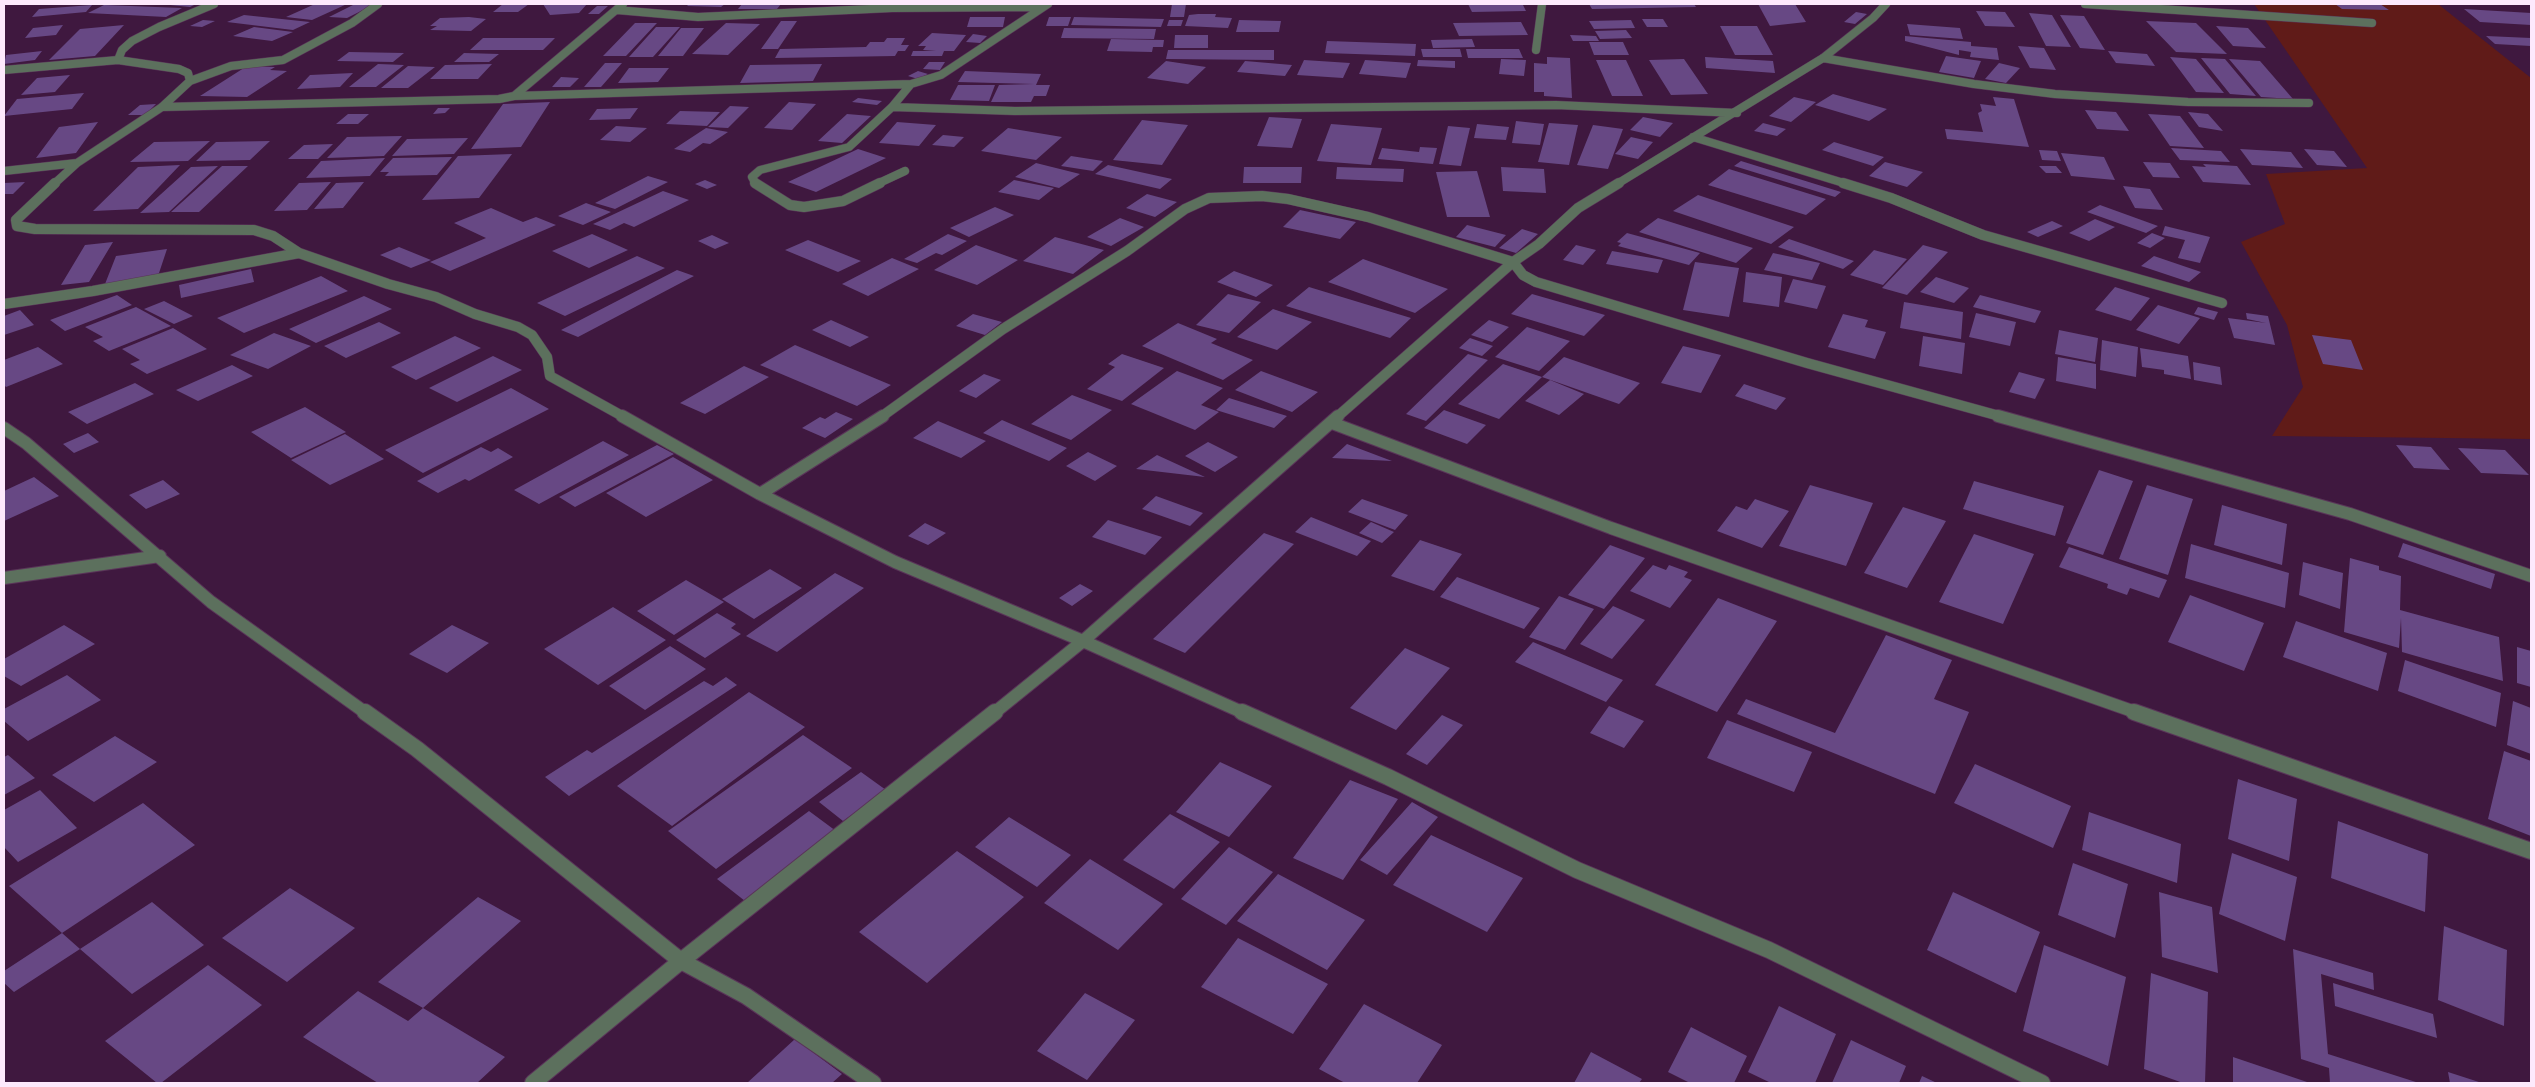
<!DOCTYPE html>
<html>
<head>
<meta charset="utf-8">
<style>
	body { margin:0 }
	#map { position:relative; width:2535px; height:1087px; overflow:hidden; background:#3f183f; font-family:Ubuntu,sans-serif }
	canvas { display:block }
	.frame { position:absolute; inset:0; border:5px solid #fde9fc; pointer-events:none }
</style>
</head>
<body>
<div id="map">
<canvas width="2535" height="1087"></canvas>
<div class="frame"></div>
</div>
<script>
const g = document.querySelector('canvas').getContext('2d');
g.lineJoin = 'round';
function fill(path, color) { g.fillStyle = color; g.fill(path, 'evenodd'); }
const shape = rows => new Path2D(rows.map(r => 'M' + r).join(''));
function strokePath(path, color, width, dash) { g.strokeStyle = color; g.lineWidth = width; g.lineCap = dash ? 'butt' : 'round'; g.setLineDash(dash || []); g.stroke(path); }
fill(shape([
	[2254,4,2438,4,2531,78,2531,439,2272,436,2303,387,2287,325,2241,242,2285,224,2266,174,2367,168]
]), '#601b18');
fill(shape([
	[160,4,196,4,190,7],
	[315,4,347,4,312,20,286,17],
	[355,4,373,5,347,18,329,17],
	[503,4,529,4,518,12,493,12],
	[543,4,587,4,579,13,550,15],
	[689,4,725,4,721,7,687,6],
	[742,4,781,4,777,9,738,9],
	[1172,4,1186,4,1184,17,1170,17],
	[1468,4,1516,4,1523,5,1526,11,1472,12],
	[1589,4,1694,4,1696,7,1592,9],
	[1758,4,1795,4,1806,22,1770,26],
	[2335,4,2380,4,2389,10,2342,9],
	[92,5,86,12,32,17,39,9],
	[104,5,182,8,166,17,88,13],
	[597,6,608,6,599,14,588,14],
	[2464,9,2531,13,2531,25,2480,22],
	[1976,11,2005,12,2015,27,1985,26],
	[1856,12,1867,14,1855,24,1844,22],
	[2029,13,2052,15,2071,47,2046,46],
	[1198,14,1216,14,1215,17,1232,18,1228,28,1185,26,1189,15],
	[244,15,310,22,293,30,227,22],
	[2060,15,2084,16,2105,50,2080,48],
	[469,17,486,19,471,31,430,30,437,26,430,26,440,18],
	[970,17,1005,17,1003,27,967,27],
	[1049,17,1071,17,1068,26,1046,26],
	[1074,17,1164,19,1161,27,1071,25],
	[1642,19,1663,19,1668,27,1647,27],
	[203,20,215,21,202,27,190,26],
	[1169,20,1183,20,1181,26,1167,26],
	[1239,20,1281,21,1279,32,1236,32],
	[1631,20,1635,28,1594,29,1589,21],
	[781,21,797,21,778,49,761,49],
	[2146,21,2196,23,2227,54,2176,52],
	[1521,22,1528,35,1459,36,1453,23],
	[635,23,657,23,626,56,603,56],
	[726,23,760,24,728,55,692,54],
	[1907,24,1960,28,1963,39,1910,35],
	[63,25,56,35,25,38,33,28],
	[124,25,95,56,49,60,80,29],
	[1720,26,1757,26,1773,55,1735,55],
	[2216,26,2248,28,2266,48,2233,46],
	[254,27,293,32,272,41,233,36],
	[656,27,680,27,653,57,629,57],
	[681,28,704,28,683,56,658,56],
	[1064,28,1156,29,1154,39,1061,38],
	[1626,30,1632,38,1600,39,1595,31],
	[932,33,966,35,954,51,944,51,942,56,911,56,913,51,936,51,923,50,926,46,918,46],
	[973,34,987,36,980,43,966,42],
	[1175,35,1208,35,1208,48,1174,48],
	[1570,35,1596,36,1599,41,1573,41],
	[1905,36,1971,42,1971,46,1997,48,1999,60,1970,57,1971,52,1959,50,1959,55,1905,41],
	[2486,36,2531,38,2531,46,2495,44],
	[483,38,555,38,543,50,470,50],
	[887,38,905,38,901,45,909,45,905,51,898,51,895,56,775,58,780,49,866,47,870,42,884,42],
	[1111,39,1164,40,1163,47,1153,47,1152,52,1107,51],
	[1472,39,1475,47,1433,48,1431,40],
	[1327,41,1416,44,1415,56,1325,53],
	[1589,42,1623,42,1629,55,1594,55],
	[2018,46,2044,48,2056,70,2030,68],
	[1421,49,1460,49,1462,57,1423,57],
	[1466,49,1519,49,1523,58,1468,58],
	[1168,50,1274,50,1274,60,1166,59],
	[42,51,35,60,4,64,6,55],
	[2108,51,2147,54,2155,66,2116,63],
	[349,52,404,53,393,62,337,61],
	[464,53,499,54,489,62,454,62],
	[1946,56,1981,61,1974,78,1939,72],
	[1547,57,1570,58,1572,98,1544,96,1544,92,1534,92,1534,63,1547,64],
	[1705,57,1773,61,1775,73,1706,68],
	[2170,57,2196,59,2224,93,2196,92],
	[2201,58,2225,59,2256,96,2230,94],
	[1501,59,1526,60,1524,76,1499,74],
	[1684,59,1708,94,1671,95,1649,60],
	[2229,59,2260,61,2293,99,2261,97],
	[1304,60,1350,63,1343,78,1297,75],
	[1365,60,1411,63,1406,78,1359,74],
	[1418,60,1455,61,1455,68,1417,66],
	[1596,60,1626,60,1643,96,1612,96],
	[1166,61,1206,67,1188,84,1147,78],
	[1245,61,1292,65,1285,76,1237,72],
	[929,62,945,62,940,70,923,69],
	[605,63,622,63,601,87,584,87],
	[1999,63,2020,68,2006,83,1985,79],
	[378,64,404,65,376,87,349,87],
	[492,64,478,79,430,79,445,65],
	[822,64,813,81,740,83,750,65],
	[247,66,275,67,270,70,287,71,247,97,200,96],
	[408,66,435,67,408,88,381,88],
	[629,68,669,68,658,82,618,83],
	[918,71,928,74,918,79,908,76],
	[965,71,1041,74,1036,85,1050,85,1046,96,1034,96,1031,102,991,102,999,85,1034,84,958,82],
	[353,73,340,87,297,89,310,75],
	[70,75,55,92,21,95,37,78],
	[561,77,579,78,570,87,552,87],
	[958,85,995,85,989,101,950,100],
	[84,93,72,109,4,116,17,99],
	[1833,94,1887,109,1869,121,1815,105],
	[1794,97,1816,102,1791,122,1769,116],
	[1993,97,2014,99,2029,147,1947,139,1945,129,1983,132,1978,113,1982,111,1980,104,1996,106],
	[858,98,882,101,877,105,852,102],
	[550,102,521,147,471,149,503,104],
	[789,102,816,104,792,130,764,128],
	[156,104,145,115,128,115,140,105],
	[730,106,749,107,728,128,708,127],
	[438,108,450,108,445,113,433,114],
	[638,108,630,119,589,120,597,109],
	[2085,110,2116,112,2129,131,2097,129],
	[680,111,720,112,707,126,666,124],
	[2188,112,2208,114,2223,131,2199,127],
	[348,114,369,114,358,124,336,124],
	[847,114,871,116,842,143,818,141],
	[2148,114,2180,116,2204,148,2170,146],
	[1269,117,1302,119,1292,148,1257,146],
	[1643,117,1673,123,1660,137,1630,130],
	[1142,120,1188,125,1162,165,1113,160],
	[1516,121,1544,124,1540,145,1512,143],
	[98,122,76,153,36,158,59,127],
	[897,122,936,125,919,146,879,143],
	[1549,123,1578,125,1569,165,1538,162],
	[1763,123,1786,129,1777,136,1754,131],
	[1331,124,1382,128,1371,165,1317,161],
	[1477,124,1509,127,1506,140,1474,138],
	[1593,125,1623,129,1608,169,1577,165],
	[616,126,647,128,630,142,600,140],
	[1448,126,1470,128,1461,166,1439,164],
	[706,128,728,132,710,144,703,143,690,152,674,149],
	[1008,128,1062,137,1036,160,981,151],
	[943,135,964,137,954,147,932,145],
	[402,136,384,156,327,158,347,137],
	[1631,137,1653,142,1638,159,1615,154],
	[468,138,454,154,392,156,407,139],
	[210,141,188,161,130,162,154,142],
	[270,141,250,160,196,161,216,142],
	[1834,142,1884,157,1873,166,1822,150],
	[333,144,318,159,288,159,304,145],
	[1420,147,1437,148,1433,164,1378,159,1382,148,1419,152],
	[2171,148,2221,151,2230,162,2180,160],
	[858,149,886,158,816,192,788,182],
	[2240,149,2291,152,2303,168,2252,165],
	[2304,149,2334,151,2347,167,2317,165],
	[2039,150,2057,151,2061,161,2042,160],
	[2061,153,2104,157,2115,180,2071,176],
	[512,154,479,198,422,200,458,156],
	[1071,156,1103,161,1093,171,1061,166],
	[452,157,437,175,385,176,389,172,380,172,393,158],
	[385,158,370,176,306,178,321,161],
	[1741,161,1841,192,1835,197,1734,166],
	[1885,162,1923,172,1907,187,1869,176],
	[2143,162,2170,163,2180,178,2153,177],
	[1036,163,1080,174,1059,188,1015,177],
	[2203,164,2237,166,2251,185,2203,182,2192,166,2206,167],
	[180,165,138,209,93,211,138,167],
	[1108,165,1172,179,1160,189,1095,174],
	[218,166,169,212,140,213,191,167],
	[222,166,248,166,199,212,171,212],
	[2039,166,2056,166,2062,173,2046,173],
	[1244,167,1302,167,1301,183,1243,183],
	[1337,167,1404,169,1403,182,1336,179],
	[1501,167,1544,169,1546,193,1503,191],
	[1729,169,1826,199,1806,215,1708,185],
	[1477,171,1490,217,1447,217,1436,172],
	[648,176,668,182,615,209,595,203],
	[705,180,717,185,707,189,695,184],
	[1014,180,1054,188,1039,200,998,192],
	[25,182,13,194,4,194,4,183],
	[331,182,307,210,274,211,299,183],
	[364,182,343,208,314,209,336,183],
	[2123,186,2150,189,2163,210,2135,208],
	[663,191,689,200,634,227,624,223,610,230,593,224],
	[1147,194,1177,202,1155,217,1126,208],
	[1698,195,1794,227,1771,244,1673,211],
	[586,203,611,212,583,225,558,216],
	[2100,205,2158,226,2146,233,2087,212],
	[995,207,1014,215,969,237,950,228],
	[491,208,523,222,536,217,556,225,450,271,430,262,486,238,454,223],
	[1300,210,1356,222,1340,239,1283,227],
	[1120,218,1144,227,1111,246,1087,237],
	[1658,218,1753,248,1736,263,1639,232],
	[2095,219,2115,227,2089,241,2069,233],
	[2052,221,2063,226,2038,237,2027,232],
	[1467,225,1506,235,1495,247,1456,237],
	[2165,226,2210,237,2200,263,2178,258,2185,240,2162,235],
	[1522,229,1538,234,1516,253,1499,248],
	[1627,233,1700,253,1689,265,1618,246,1621,243,1617,242],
	[2152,233,2165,238,2150,248,2137,243],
	[592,234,628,250,589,268,552,251],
	[948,234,967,241,942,255,936,253,917,263,904,259],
	[712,235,729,243,715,249,698,241],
	[1055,237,1104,250,1073,274,1023,261],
	[1789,239,1854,261,1843,269,1778,247],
	[808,240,861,261,838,272,785,250],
	[113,242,89,282,61,285,85,245],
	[976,245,1018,260,977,285,934,270],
	[1576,245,1596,250,1583,265,1563,260],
	[1923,245,1948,252,1907,295,1882,288],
	[399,247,431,260,411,268,380,255],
	[167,249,158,276,105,284,116,256],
	[1874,250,1907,259,1883,285,1850,275],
	[1612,251,1663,260,1658,273,1606,264],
	[1773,253,1820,263,1812,280,1764,270],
	[637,256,665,268,565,316,537,303],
	[2154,256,2201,272,2189,282,2141,266],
	[892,258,919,269,868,296,842,284],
	[1363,259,1448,289,1415,313,1328,282],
	[1695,262,1739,268,1729,317,1683,310],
	[251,269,254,282,181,298,179,285],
	[677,270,694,276,578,337,561,330],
	[1234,271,1273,285,1256,297,1217,282],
	[1746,272,1782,277,1779,307,1743,302],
	[321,276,348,291,244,333,217,318],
	[1936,277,1969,288,1954,303,1920,292],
	[1793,279,1826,286,1817,309,1784,302],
	[1309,287,1411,318,1390,338,1286,306],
	[2115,287,2150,298,2131,321,2095,310],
	[1228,294,1261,302,1229,333,1196,325],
	[1532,294,1605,315,1584,336,1511,314],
	[117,295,132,305,65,331,50,320],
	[1980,295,2041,311,2035,323,1973,307],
	[364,296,392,309,316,343,289,329],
	[164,301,193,316,174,324,144,309],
	[1904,302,1963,312,1961,339,1900,328],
	[2158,305,2200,318,2179,344,2136,330],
	[136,307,171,326,109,351,93,341,103,337,85,327],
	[2198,307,2218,312,2214,320,2194,314],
	[1273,309,1312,322,1277,350,1237,337],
	[20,310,34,325,4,335,4,316],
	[1976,313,2016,322,2010,346,1969,337],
	[2246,313,2268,316,2275,345,2234,338,2228,318,2266,323,2247,319],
	[973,314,1002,322,985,335,956,326],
	[1843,314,1868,320,1865,327,1886,332,1875,359,1828,347],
	[831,320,869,337,850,347,812,330],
	[1489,320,1509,327,1492,342,1471,335],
	[379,322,401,333,346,358,324,346],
	[1178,323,1217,339,1211,343,1253,360,1223,380,1142,346],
	[1527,327,1570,341,1539,371,1495,357],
	[173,328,207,349,147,374,130,364,140,360,122,349],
	[2059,330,2098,338,2095,362,2055,354],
	[274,333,311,346,268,369,230,355],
	[2312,335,2351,340,2363,370,2323,364],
	[455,336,481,348,416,380,391,367],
	[1923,336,1965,343,1962,374,1919,366],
	[1470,338,1493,346,1482,356,1459,348],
	[2102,340,2138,347,2136,377,2100,370],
	[795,345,891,385,857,406,760,365],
	[1683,346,1721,355,1701,393,1661,383],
	[38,347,63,364,6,387,4,385,4,360],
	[2140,348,2188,356,2191,379,2164,374,2164,370,2142,367],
	[1122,354,1164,368,1122,401,1087,389,1115,367,1108,364],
	[1468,354,1488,360,1426,421,1406,414],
	[493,356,522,370,457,402,429,388],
	[1564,357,1640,383,1619,404,1542,377],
	[2058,357,2096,364,2096,389,2056,381],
	[2193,362,2220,367,2222,385,2194,380],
	[1503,364,1542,377,1499,419,1458,404],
	[232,365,253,376,198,401,176,390],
	[744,366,769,377,705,414,680,403],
	[1177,371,1223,388,1201,405,1219,412,1195,430,1131,404],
	[1261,371,1318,392,1292,412,1235,390],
	[2019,372,2045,379,2035,399,2009,392],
	[984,374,1001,380,976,398,959,391],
	[1550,380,1584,394,1559,415,1525,401],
	[135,383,154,394,87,424,68,412],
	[1744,384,1786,398,1776,410,1735,396],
	[511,388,549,409,423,473,385,450],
	[1072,395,1112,410,1071,440,1031,424],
	[1229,398,1287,416,1274,428,1216,410],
	[305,407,346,432,291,458,251,432],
	[1444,410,1486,425,1467,444,1424,428],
	[836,412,853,419,825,438,802,428,820,417,825,419],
	[1002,420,1067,448,1049,461,983,433],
	[938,421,986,441,961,458,913,438],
	[88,433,99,442,74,453,63,444],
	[345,434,384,459,330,485,291,460],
	[603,441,629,455,539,504,514,490],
	[1208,442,1238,457,1215,472,1185,456],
	[1347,444,1392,461,1332,458],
	[657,445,674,454,575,507,559,497],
	[2396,445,2431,447,2450,470,2414,468],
	[481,447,491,452,498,448,513,457,469,481,465,479,438,493,417,481],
	[2458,448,2505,450,2529,475,2481,473],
	[1088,452,1117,466,1095,481,1066,466],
	[1157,455,1205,477,1136,469],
	[673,457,713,480,646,517,606,493],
	[2099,470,2133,481,2103,555,2066,543],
	[34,477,59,496,4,521,4,491],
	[163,480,180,494,146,509,129,495],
	[1974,481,2064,506,2055,536,1963,509],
	[1810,485,1873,503,1846,566,1779,546],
	[2147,485,2193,499,2168,575,2119,559],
	[1156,496,1203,513,1190,526,1142,509],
	[1362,499,1408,515,1395,530,1348,512],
	[1755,499,1789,511,1762,548,1717,531,1736,506,1747,510],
	[2222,505,2287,524,2282,565,2214,545],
	[1903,507,1946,521,1907,588,1864,573],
	[1311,517,1371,541,1357,556,1295,532],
	[1108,520,1162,537,1145,555,1092,537],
	[1371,522,1394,532,1382,543,1359,533],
	[925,523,946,533,928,545,908,536],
	[1264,533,1294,544,1185,653,1153,639],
	[1974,534,2034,554,2003,624,1939,602],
	[1420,540,1462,554,1434,591,1391,576],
	[2403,543,2495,574,2491,589,2398,557],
	[2191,544,2289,573,2285,608,2185,578],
	[1610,545,1645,558,1604,609,1568,595],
	[2069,547,2167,580,2159,598,2130,588,2127,595,2107,588,2108,584,2059,567],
	[2350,558,2379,566,2379,570,2401,576,2400,610,2499,637,2503,681,2402,652,2401,618,2399,648,2344,632],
	[2303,562,2343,573,2340,609,2299,595],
	[1653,565,1666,570,1669,565,1688,572,1684,577,1692,580,1670,608,1630,591],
	[770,569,802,588,754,619,722,599],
	[835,573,864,588,777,652,746,636],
	[1457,577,1540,608,1524,629,1440,597],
	[686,580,724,602,674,635,637,611],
	[1080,584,1093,591,1072,606,1059,598],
	[2190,595,2264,623,2244,671,2168,642],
	[1559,596,1594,609,1565,650,1529,637],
	[1718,598,1777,621,1717,712,1655,685],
	[1613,606,1645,620,1612,659,1580,644],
	[613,607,666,640,598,685,544,649],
	[717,613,736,624,731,628,741,634,705,658,676,640],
	[2296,621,2387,653,2378,691,2283,657],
	[64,625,95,644,21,686,4,676,4,659],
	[452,625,489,643,447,673,409,654],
	[1886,635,1952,660,1934,699,1969,712,1935,794,1737,714,1746,699,1835,733],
	[1533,642,1623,680,1606,702,1515,662],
	[670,646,706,669,645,710,609,686],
	[2517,647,2531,651,2531,687,2517,683],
	[1405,648,1450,668,1396,730,1350,708],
	[2405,660,2501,693,2496,727,2398,691],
	[67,675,101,700,28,741,4,721,4,709],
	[726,677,737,685,569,796,545,777,587,750,592,753,704,681,713,686],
	[749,692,805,727,672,826,617,786],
	[2513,701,2531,708,2531,754,2507,745],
	[1609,706,1644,721,1624,748,1590,733],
	[1442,715,1463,725,1427,765,1406,754],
	[1727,720,1812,752,1794,792,1707,758],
	[803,735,852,768,716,869,668,831],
	[115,736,157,762,94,802,52,775],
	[2504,751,2531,761,2531,836,2488,819],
	[8,755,35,778,4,795,4,757],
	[1220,762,1272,786,1229,837,1176,812],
	[1975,764,2071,806,2053,848,1954,803],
	[861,772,886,790,843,821,819,802],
	[2238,779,2297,799,2289,861,2228,839],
	[1350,780,1398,799,1343,880,1293,858],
	[40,790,77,828,18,862,4,847,4,810],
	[1412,802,1438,817,1387,875,1360,860],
	[143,803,195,845,62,933,9,886],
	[809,811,836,831,745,901,717,879],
	[2089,812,2181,844,2177,883,2082,850],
	[1170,814,1220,842,1174,889,1123,860],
	[1009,817,1071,855,1037,887,975,847],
	[2338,821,2428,854,2425,912,2331,878],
	[1431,835,1523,878,1487,932,1393,885],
	[1229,847,1273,872,1226,925,1181,899],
	[957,851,1024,897,927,983,859,932],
	[2232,853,2297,877,2285,941,2219,914],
	[1090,859,1163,904,1118,950,1044,903],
	[2073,863,2128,884,2115,938,2058,915],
	[1278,874,1365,920,1327,970,1237,921],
	[290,888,355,928,287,982,222,938],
	[1953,892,2040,932,2016,993,1927,950],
	[2159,892,2212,907,2218,973,2162,957],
	[478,897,521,921,423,1008,378,982],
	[152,902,204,945,132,994,80,949],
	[2444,926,2507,950,2504,1026,2438,1000],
	[62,933,80,949,14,992,4,983,4,971],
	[1238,938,1328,984,1293,1034,1201,987],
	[2044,945,2126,977,2108,1066,2023,1031],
	[2293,949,2373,973,2374,990,2321,974,2328,1054,2419,1083,2330,1083,2329,1068,2301,1059],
	[208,965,262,1005,161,1083,157,1083,105,1041],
	[2151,973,2208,992,2205,1083,2183,1083,2144,1069],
	[2333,983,2433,1014,2437,1038,2335,1006],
	[358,991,408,1021,423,1008,505,1057,477,1083,378,1083,303,1037],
	[1085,993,1135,1020,1087,1080,1037,1051],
	[1364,1004,1442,1045,1417,1083,1345,1083,1319,1069],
	[1779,1006,1836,1034,1815,1083,1771,1083,1748,1072],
	[1691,1027,1747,1056,1734,1083,1690,1083,1668,1072],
	[795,1039,842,1074,832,1083,747,1083],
	[1851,1040,1906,1066,1899,1083,1832,1083],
	[1591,1052,1642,1079,1639,1083,1574,1083],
	[2233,1057,2310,1083,2233,1083],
	[2448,1072,2482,1083,2450,1083],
	[1922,1076,1937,1083,1919,1083]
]), '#674884');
const streetFar3 = shape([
	[2085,4,2372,23],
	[617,10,698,17,892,8,1041,7],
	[1536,50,1542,4],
	[1823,58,1974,84,2055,94,2188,102,2309,103],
	[4,70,118,60],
	[190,81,231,66,283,60,352,23,378,4],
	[514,96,911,84],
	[162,107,499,99,514,96,623,4],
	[892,107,1015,111,1556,105,1737,113],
	[1693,137,1847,184],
	[4,171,77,163],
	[54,184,77,163,162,107,190,81,188,73,179,69,118,60,122,50,132,41,159,27,214,4],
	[756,184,752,177,760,170,849,147,892,107,911,84,941,75,1048,4],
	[877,184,905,171],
	[1617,184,1823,58,1873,18,1886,4]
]);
const streetFar2 = shape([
	[55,183,16,220,17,226,35,229,254,230,273,236,299,253],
	[755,183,790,205,804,207,843,201,880,183],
	[1843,183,1891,198,1983,235,2222,303],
	[4,304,93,291,299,253,388,284,436,297,475,314,518,327,532,335,547,357,550,376,624,417],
	[881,417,1003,329,1127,251,1185,209,1209,198,1262,196,1288,199,1368,217,1513,262,1523,275,1536,282,1807,363,2003,417],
	[1337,417,1513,262,1539,244,1578,208,1619,183]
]);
const streetFar1 = shape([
	[622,416,760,494,895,562,1083,641,1244,713],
	[1998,416,2350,514,2531,576],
	[1332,423,1611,528,2138,713],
	[4,428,26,443,211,602,366,713],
	[760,494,883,416],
	[4,578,160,556],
	[994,713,1083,641,1338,416]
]);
const street = shape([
	[365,712,417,749,681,961,746,996,873,1083],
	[1242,712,1388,777,1577,870,1769,950,2042,1083],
	[2134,712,2531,851],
	[533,1083,681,961,995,712]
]);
strokePath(streetFar3, '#5a3559', 9);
strokePath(streetFar2, '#5a3559', 11);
strokePath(streetFar1, '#5a3559', 14);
strokePath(street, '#5a3559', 18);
strokePath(streetFar3, '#5c705d', 8);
strokePath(streetFar2, '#5c705d', 10);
strokePath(streetFar1, '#5c705d', 12);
strokePath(street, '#5c705d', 16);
</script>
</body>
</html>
